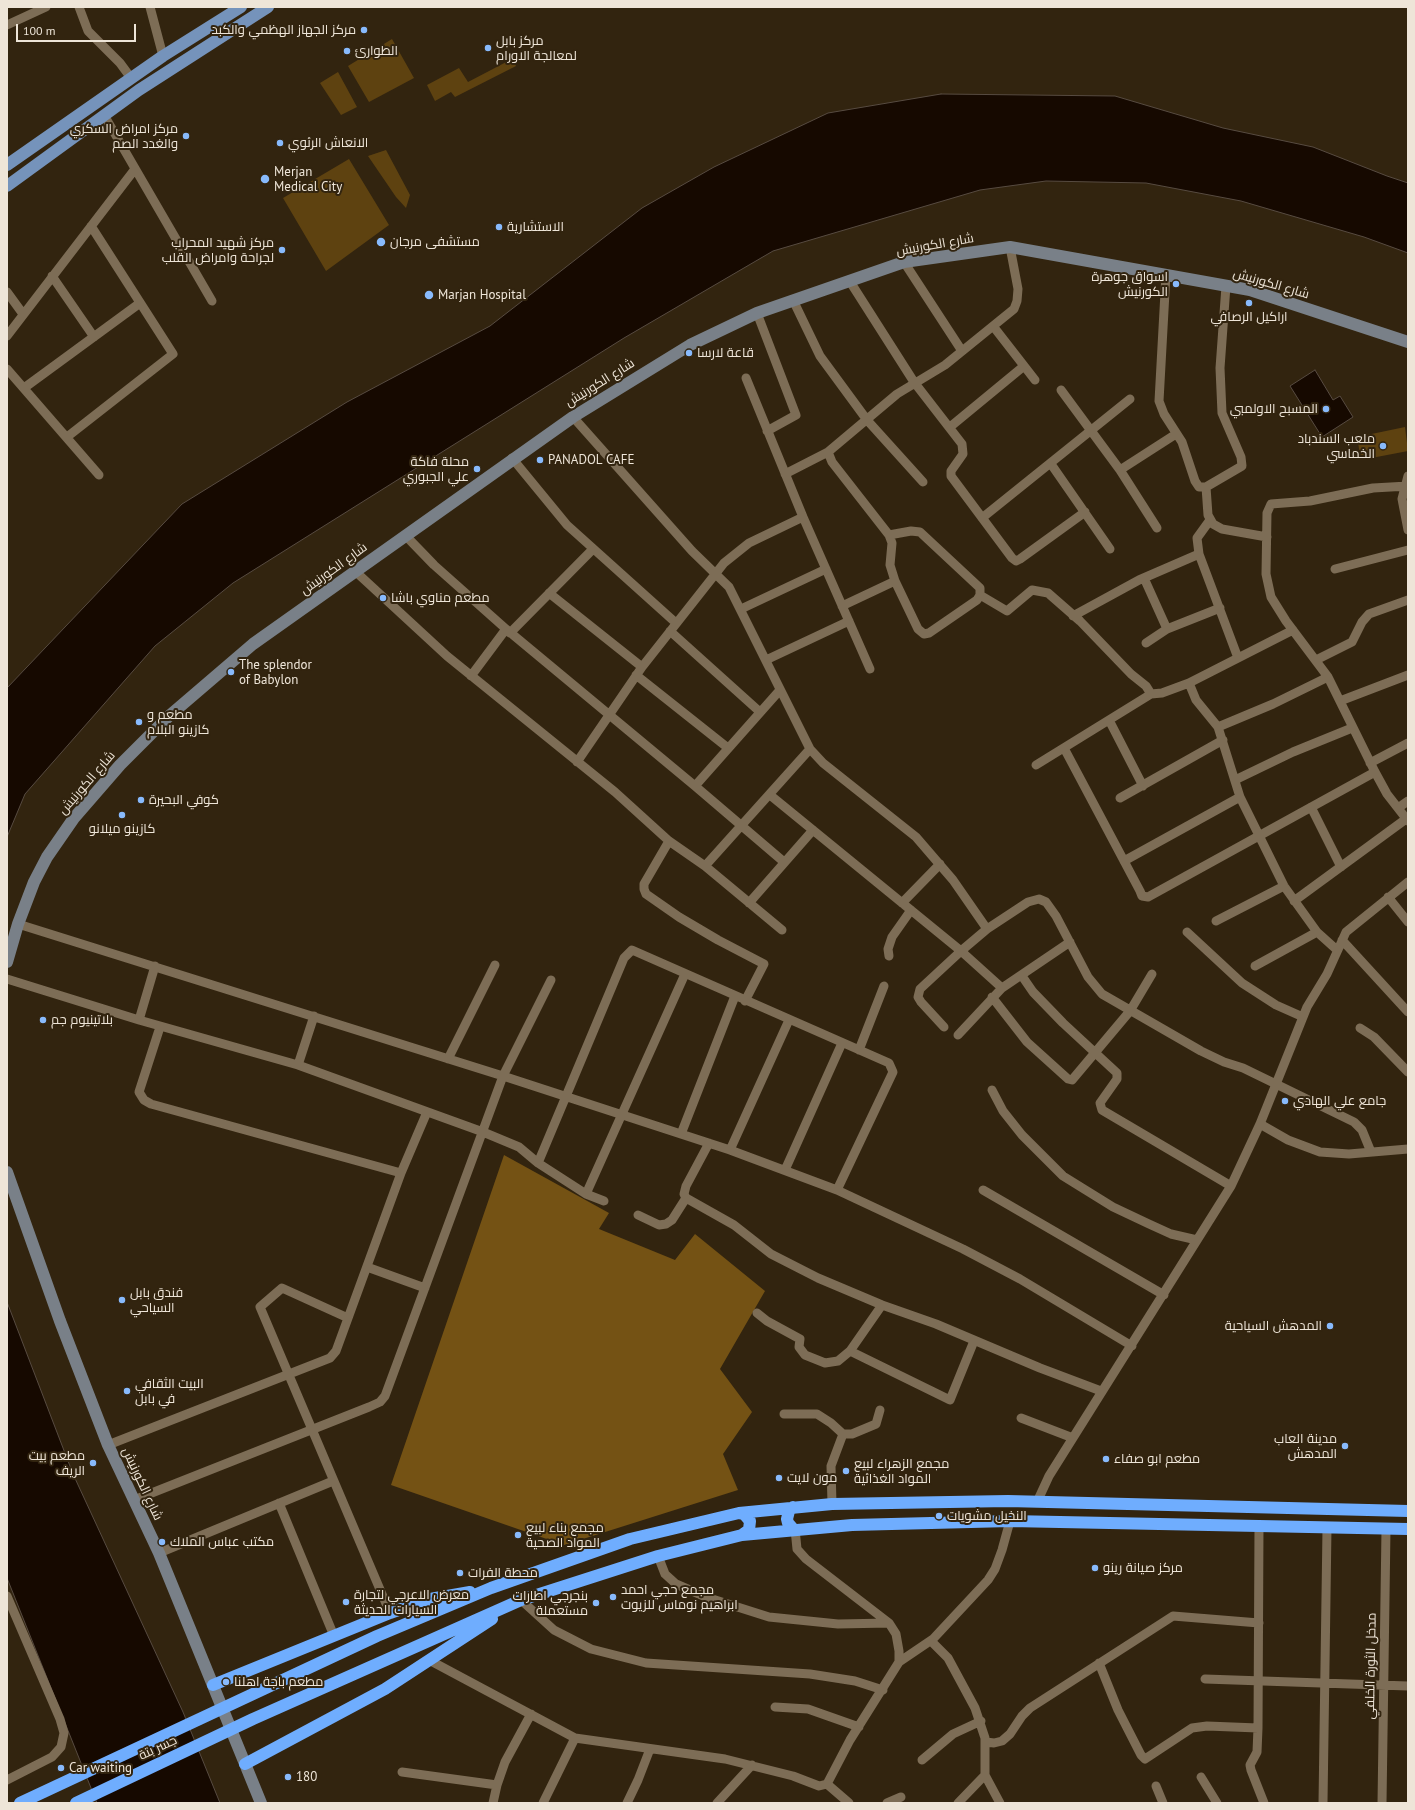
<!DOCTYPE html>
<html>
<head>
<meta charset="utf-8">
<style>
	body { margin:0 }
	#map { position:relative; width:1415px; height:1810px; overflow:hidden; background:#32240f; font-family:"PT Sans",sans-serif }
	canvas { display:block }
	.frame { position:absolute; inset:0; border:8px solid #eee5d8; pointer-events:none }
	.scale { position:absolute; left:16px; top:24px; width:120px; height:18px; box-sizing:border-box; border:2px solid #eee5d8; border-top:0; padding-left:5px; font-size:12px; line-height:14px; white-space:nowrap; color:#eee5d8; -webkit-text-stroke:3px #32240f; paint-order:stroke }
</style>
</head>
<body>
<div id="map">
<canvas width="1415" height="1810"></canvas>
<div class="frame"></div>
<div class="scale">100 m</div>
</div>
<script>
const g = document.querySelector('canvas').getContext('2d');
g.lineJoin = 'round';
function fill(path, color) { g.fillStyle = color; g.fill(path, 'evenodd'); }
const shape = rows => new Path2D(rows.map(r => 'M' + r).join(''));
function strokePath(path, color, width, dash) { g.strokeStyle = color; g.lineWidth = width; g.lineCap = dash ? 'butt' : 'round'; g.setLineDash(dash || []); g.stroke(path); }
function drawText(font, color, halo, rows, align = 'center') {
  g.font = font + ' "PT Sans",Cairo,sans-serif'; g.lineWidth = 4; g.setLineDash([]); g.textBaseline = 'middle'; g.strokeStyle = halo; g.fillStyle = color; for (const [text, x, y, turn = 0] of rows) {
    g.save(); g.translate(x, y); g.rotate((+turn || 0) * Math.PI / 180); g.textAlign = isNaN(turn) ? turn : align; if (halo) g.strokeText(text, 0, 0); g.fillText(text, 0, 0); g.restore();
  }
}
fill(shape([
	[392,39,414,78,369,102,348,66],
	[512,59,516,66,455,97,451,92,435,101,427,85,459,68,468,82],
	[338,72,357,107,341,115,320,83],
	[386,150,410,195,406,208,396,197,368,156],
	[349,159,389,225,326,271,283,198],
	[1405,427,1408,451,1361,460,1357,437]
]), '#5e4210');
fill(shape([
	[504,1155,609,1213,599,1229,675,1260,695,1234,765,1291,720,1369,752,1412,723,1454,738,1490,564,1545,391,1485]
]), '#745214');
const water = shape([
	[941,94,1115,96,1223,128,1313,147,1387,176,1408,183,1408,253,1364,237,1241,201,1146,183,1046,181,980,190,773,251,624,338,233,583,155,646,25,794,7,837,7,688,182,504,347,402,490,326,642,208,714,167,828,113,941,94],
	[1315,370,1333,400,1340,396,1353,417,1322,437,1290,386,1315,370],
	[7,1302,73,1474,183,1712,220,1803,97,1803,7,1578,7,1302]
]);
fill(water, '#160900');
strokePath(water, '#574b41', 1);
strokePath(shape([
	[79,7,88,31,120,63,131,78],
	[150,7,163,56],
	[7,25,46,7],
	[104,115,212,301],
	[904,262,962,351],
	[1166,274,1159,401,1164,414,1182,442,1195,481,1199,487,1206,487,1242,466,1241,457,1222,413,1220,368,1226,286],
	[52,276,94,337],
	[849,280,914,382,962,444,963,454,951,471,951,476,1012,558,1016,561,1020,559,1085,512],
	[7,292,23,314],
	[793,300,820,356,867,420,923,482],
	[757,313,796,415,767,431],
	[993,326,1035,380],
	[7,336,135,169],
	[7,369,99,475],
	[746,378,803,517,870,669],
	[24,388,140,303],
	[1061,390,1120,470,1157,528],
	[573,417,692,551,729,587,810,749,823,763,916,837,953,880,987,929],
	[950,427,1024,366],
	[67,437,173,354,91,226],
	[512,458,567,525,676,623],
	[1051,464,1110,549],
	[1120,470,1176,434],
	[785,474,828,452],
	[1408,476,1402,499,1408,530],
	[1408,486,1373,488,1310,501,1271,504,1267,513,1266,574,1271,597,1286,621,1328,677,1375,772,1387,794,1408,821],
	[1206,487,1208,515,1213,524,1222,529,1267,537],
	[982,518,1130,399],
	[1210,520,1197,538,1199,554,1238,658],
	[405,535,434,565,506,629,695,786,784,862],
	[889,535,911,531,920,532,980,588,980,595,977,600,929,633,924,634,918,629,895,581,890,565,892,543,889,535,832,462,828,452,897,394,945,365,1014,309,1017,301,1018,289,1010,247],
	[1335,569,1408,550],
	[356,572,447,656,615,792,669,841,705,866,782,930],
	[1144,578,1167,629],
	[549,593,642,667],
	[980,595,1007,611,1032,590,1048,593,1080,621,1131,674,1146,686,1151,694,1162,693,1189,683,1293,630],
	[842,606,895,581],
	[741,609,826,569],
	[1073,616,1139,580,1199,554],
	[670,631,760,712],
	[510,633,593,549],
	[1146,643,1167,629,1220,608],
	[766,660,849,621],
	[1316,660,1352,642,1362,622,1369,614,1408,600],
	[636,675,728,748],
	[471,676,506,629],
	[1189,683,1196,700,1218,727,1240,797,1284,886,1317,932,1337,950],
	[1340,701,1408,675],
	[1109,720,1143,786],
	[1218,727,1273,704,1328,677],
	[1064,748,1140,891,1142,896,1148,897,1375,772],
	[577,762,642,667,724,563,749,543,803,517],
	[1370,763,1408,743],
	[1036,765,1151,694],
	[1235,780,1293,752,1352,728],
	[695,786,780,690],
	[770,795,961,951,1002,988],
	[1120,798,1223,740],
	[1311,807,1341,867],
	[1398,808,1408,801],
	[669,841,644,884,644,889,646,894,679,917,718,940,764,964,745,1001],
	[1124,861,1240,797],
	[705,866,810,749],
	[1388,897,1408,922],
	[1294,901,1406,819],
	[749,903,813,830],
	[902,903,940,864],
	[1216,921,1284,886],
	[18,924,503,1076,730,1150,837,1190,963,1249,1020,1279,1132,1346],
	[1187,932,1242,983,1276,1005,1303,1017],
	[1342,940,1408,1012],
	[889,956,888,949,892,937,911,910],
	[1255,966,1317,932],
	[1022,976,1033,992,1063,1023,1117,1073,1117,1079,1100,1103,1102,1110,1231,1186],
	[7,979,139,1020,298,1065,483,1132,519,1147,538,1163,586,1194,604,1201],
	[992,997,1027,1042,1068,1079,1072,1080,1130,1011,1152,974],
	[139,1020,155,966],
	[160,1027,139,1092,144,1100,151,1104,401,1173],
	[944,1027,921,1002,918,997,920,989,961,951,987,929,1028,902,1039,899,1046,902,1056,916,1088,977,1102,994,1201,1051,1224,1062,1243,1068,1354,1122,1362,1130,1371,1152],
	[1360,1028,1374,1037,1408,1072],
	[958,1035,1002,988,1070,942],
	[859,1050,884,986],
	[448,1059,495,965],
	[298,1065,314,1016],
	[992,1090,1003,1111,1022,1135,1063,1176,1113,1207,1149,1224,1171,1234,1197,1240],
	[1260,1124,1288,1140,1320,1152,1349,1154,1408,1149],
	[681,1134,735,996],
	[709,1143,686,1186,684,1194,686,1198,734,1225,771,1254,818,1278,882,1305,936,1324,1040,1368,1101,1391],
	[730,1150,789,1020],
	[538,1163,624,958,632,950,889,1063,893,1072,837,1190],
	[785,1170,842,1043],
	[983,1190,1164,1295],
	[586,1194,685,974],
	[638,1215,659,1225,666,1224,672,1220,686,1198],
	[367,1267,425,1288],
	[757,1313,767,1321,800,1339,799,1347,805,1355,825,1363,838,1361,850,1351,882,1305],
	[348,1318,282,1288,260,1307,390,1613],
	[850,1351,950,1400,974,1341],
	[784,1414,817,1414,831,1423,843,1434,852,1434,876,1424,880,1410],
	[1021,1418,1073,1438],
	[108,1445,330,1358,336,1351,401,1173,427,1112],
	[134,1500,369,1407,380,1402,385,1396,503,1076,551,980],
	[1037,1502,1049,1476,1231,1186,1260,1124,1307,1007,1327,974,1346,932,1408,882],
	[279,1503,334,1636],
	[832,1504,831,1466,843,1434],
	[1259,1526,1258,1728,1257,1752,1250,1765,1251,1770,1264,1803],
	[159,1553,333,1481],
	[658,1556,665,1574,676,1584,706,1597,769,1617,838,1624,889,1623],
	[7,1596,60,1719,64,1733,61,1747,52,1757,7,1780],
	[521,1600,554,1630,591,1649,646,1663,810,1674,855,1681,883,1690],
	[931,1641,948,1658,975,1708,985,1738,985,1775,1000,1803],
	[429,1660,575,1738,725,1759,793,1776,819,1786,827,1784,850,1740,899,1662,899,1651,896,1634,889,1623,806,1559,797,1549,795,1529],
	[899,1662,933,1639,988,1580,995,1569,1002,1550,1010,1521],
	[1099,1663,1118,1710,1141,1755,1145,1759,1192,1728,1207,1726,1258,1728],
	[1205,1679,1408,1686],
	[775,1707,808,1709,859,1727],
	[986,1742,994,1743,1002,1741,1010,1734,1022,1716,1030,1708,1173,1616,1259,1623],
	[922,1760,953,1734,981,1721],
	[402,1772,497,1785],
	[1201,1777,1217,1803],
	[827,1784,849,1803],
	[1156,1786,1163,1803],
	[493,1803,497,1785,505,1762,531,1714],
	[543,1803,575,1738],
	[627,1803,638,1780,650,1749],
	[717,1803,752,1765],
	[887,1803,901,1797],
	[958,1803,985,1775],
	[1323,1803,1327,1528],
	[1382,1803,1386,1529]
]), '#7d6d56', 9);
strokePath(shape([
	[7,962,18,924,34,882,47,857,74,818,120,765,169,716,253,644,573,417,690,345,757,313,904,262,1010,247,1250,290,1408,342],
	[7,1172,60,1321,108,1445,159,1553,261,1803]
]), '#798088', 12);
strokePath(shape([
	[7,165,163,56,241,7],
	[7,186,139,90,268,7]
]), '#7593bb', 12);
strokePath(shape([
	[793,1507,789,1511,787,1519,788,1523,794,1530],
	[739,1513,744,1514,750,1521,749,1530,742,1535],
	[213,1685,390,1613,430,1599,470,1592],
	[245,1764,385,1689,492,1619],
	[20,1803,377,1636,491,1588,630,1539,739,1513,832,1504,1008,1501,1408,1511],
	[76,1803,253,1719,521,1600,658,1556,742,1535,852,1525,1010,1521,1408,1529]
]), '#6fadfe', 12);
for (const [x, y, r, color] of [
	[364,30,4,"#88bafc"],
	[488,48,4,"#88bafc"],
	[347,51,4,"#88bafc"],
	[186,136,4,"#88bafc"],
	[280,143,4,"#88bafc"],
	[265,179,5,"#88bafc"],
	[499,227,4,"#88bafc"],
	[381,242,5,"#88bafc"],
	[282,250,4,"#88bafc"],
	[1176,284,4,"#88bafc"],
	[429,295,5,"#88bafc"],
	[1249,303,4,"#88bafc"],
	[689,353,4,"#88bafc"],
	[1326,409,4,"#88bafc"],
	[1383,446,4,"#88bafc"],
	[540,460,4,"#88bafc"],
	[477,469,4,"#88bafc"],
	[383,598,4,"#88bafc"],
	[231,672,4,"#88bafc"],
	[139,722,4,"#88bafc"],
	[141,800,4,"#88bafc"],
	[122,815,4,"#88bafc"],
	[43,1020,4,"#88bafc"],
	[1285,1101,4,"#88bafc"],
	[122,1300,4,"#88bafc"],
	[1330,1326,4,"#88bafc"],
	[127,1391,4,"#88bafc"],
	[1345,1446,4,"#88bafc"],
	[1106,1459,4,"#88bafc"],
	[93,1463,4,"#88bafc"],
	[846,1471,4,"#88bafc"],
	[779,1478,4,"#88bafc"],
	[939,1516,4,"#88bafc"],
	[518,1535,4,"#88bafc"],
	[162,1542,4,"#88bafc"],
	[1095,1568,4,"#88bafc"],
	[460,1573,4,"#88bafc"],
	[613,1597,4,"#88bafc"],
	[346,1602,4,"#88bafc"],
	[596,1603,4,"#88bafc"],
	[226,1682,4,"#88bafc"],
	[61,1768,4,"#88bafc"],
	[288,1777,4,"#88bafc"]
]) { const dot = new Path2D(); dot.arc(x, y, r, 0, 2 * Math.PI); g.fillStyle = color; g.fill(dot); strokePath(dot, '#32240f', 1.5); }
drawText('13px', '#eee5d8', '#32240f', [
	["مركز الجهاز الهظمي والكبد",356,30,"right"],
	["مركز بابل",496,41],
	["لمعالجة الاورام",496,56],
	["الطوارئ",355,51],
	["مركز امراض السكري",178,129,"right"],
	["والغدد الصم",178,144,"right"],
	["الانعاش الرئوي",288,143],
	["Merjan",274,172],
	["Medical City",274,187],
	["الاستشارية",507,227],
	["مستشفى مرجان",390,242],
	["مركز شهيد المحراب",274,243,"right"],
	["لجراحة وامراض القلب",274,258,"right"],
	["اسواق جوهرة",1168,277,"right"],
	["الكورنيش",1168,292,"right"],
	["Marjan Hospital",438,295],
	["اراكيل الرصافي",1249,317,"center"],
	["قاعة لارسا",697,353],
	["المسبح الاولمبي",1318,409,"right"],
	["ملعب السندباد",1375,439,"right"],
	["الخماسي",1375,454,"right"],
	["PANADOL CAFE",548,460],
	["محلة فاكة",469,462,"right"],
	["علي الجبوري",469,477,"right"],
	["مطعم مناوي باشا",391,598],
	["The splendor",239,665],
	["of Babylon",239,680],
	["مطعم و",147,715],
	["كازينو البلام",147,730],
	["كوفي البحيرة",149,800],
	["كازينو ميلانو",122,829,"center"],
	["بلاتينيوم جم",51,1020],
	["جامع علي الهادي",1293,1101],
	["فندق بابل",130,1293],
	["السياحي",130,1308],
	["المدهش السياحية",1322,1326,"right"],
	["البيت الثقافي",135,1384],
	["في بابل",135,1399],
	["مدينة العاب",1337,1439,"right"],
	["المدهش",1337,1454,"right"],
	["مطعم بيت",85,1456,"right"],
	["الريف",85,1471,"right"],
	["مطعم ابو صفاء",1114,1459],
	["مجمع الزهراء لبيع",854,1464],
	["المواد الغذائية",854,1479],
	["مون لايت",787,1478],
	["النخيل مشويات",947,1516],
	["مجمع بناء لبيع",526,1528],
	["المواد الصحية",526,1543],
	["مكتب عباس الملاك",170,1542],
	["مركز صيانة رينو",1103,1568],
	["محطة الفرات",468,1573],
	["مجمع حجي احمد",621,1590],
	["ابراهيم نوماس للزيوت",621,1605],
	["معرض الاعرجي لتجارة",354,1595],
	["السيارات الحديثة",354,1610],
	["بنجرجي اطارات",588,1596,"right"],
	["مستعملة",588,1611,"right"],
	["مطعم باجة اهلنا",234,1682],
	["Car waiting",69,1768],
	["180",296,1777]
], 'left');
drawText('13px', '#eee5d8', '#32240f', [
	["شارع الكورنيش",935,245,-10],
	["شارع الكورنيش",1271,284,16],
	["شارع الكورنيش",600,383,-32],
	["شارع الكورنيش",334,569,-36],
	["شارع الكورنيش",87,783,-49],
	["شارع الكورنيش",142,1484,65],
	["مدخل الثورة الخلفي",1371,1666,-89],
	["جسر بتة",158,1748,-25]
]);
</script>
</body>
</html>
